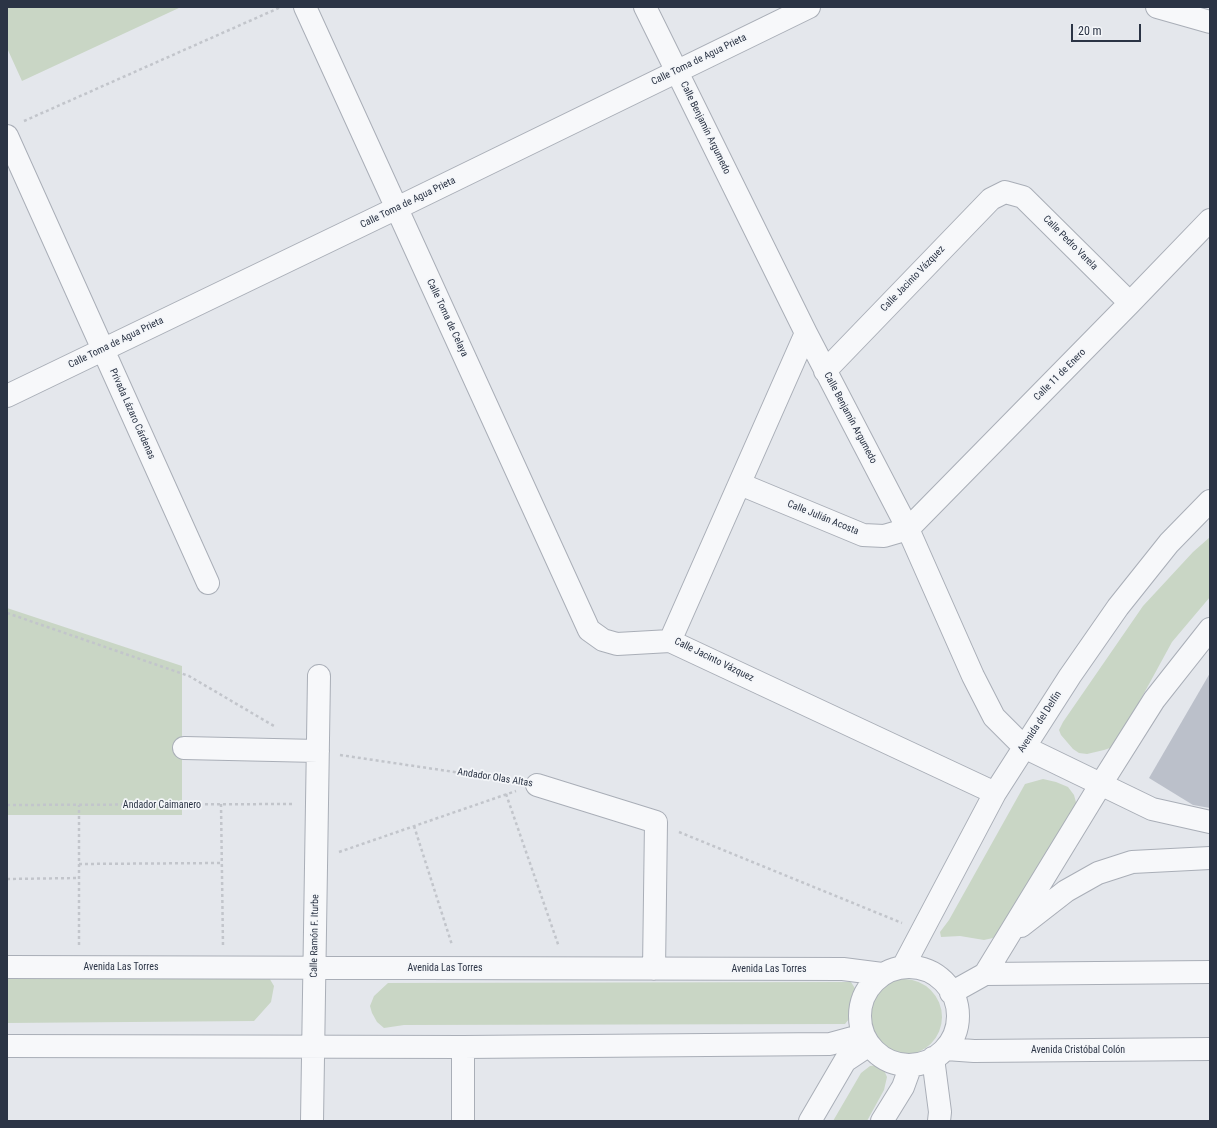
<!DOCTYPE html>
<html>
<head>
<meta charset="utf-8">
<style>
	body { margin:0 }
	#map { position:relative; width:1217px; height:1128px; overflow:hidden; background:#e4e7ec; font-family:"Roboto Condensed",sans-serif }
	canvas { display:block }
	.frame { position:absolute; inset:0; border:8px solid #2b3445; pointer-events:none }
	.scale { position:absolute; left:1071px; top:24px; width:70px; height:18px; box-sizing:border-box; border:2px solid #2b3445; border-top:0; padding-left:5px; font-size:12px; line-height:14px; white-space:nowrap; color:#2b3445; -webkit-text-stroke:3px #f4f6f9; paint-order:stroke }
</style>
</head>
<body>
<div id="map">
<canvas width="1217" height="1128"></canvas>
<div class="frame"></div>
<div class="scale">20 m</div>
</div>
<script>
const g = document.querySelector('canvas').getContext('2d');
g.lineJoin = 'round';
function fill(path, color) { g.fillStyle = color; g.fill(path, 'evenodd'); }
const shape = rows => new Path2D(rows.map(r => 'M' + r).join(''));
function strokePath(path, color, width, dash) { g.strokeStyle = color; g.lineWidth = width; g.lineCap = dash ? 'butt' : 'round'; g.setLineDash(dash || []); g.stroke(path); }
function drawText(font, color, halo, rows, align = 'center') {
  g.font = font + ' "Roboto Condensed",sans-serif'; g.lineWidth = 3.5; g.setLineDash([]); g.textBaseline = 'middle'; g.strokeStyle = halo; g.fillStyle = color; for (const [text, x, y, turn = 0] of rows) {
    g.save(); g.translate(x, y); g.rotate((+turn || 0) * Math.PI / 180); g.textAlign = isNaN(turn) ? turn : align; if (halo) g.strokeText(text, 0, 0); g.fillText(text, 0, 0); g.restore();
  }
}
fill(shape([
	[7,7,181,7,22,81,7,48],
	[1210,537,1210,597,1172,642,1119,739,1110,748,1104,750,1087,754,1079,753,1073,749,1061,735,1059,730,1063,722,1143,606,1193,552],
	[7,608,182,666,182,815,7,815],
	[1043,779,1056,782,1068,787,1074,795,1077,806,1002,930,993,938,984,940,960,936,941,937,940,932,949,920,1025,784],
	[7,974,268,976,274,986,271,1002,254,1021,7,1023],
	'866 1017a38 38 0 1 1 76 0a38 38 0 1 1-76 0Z',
	[851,982,856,990,858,998,857,1009,845,1024,404,1025,384,1028,377,1022,372,1013,370,1006,374,996,388,983],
	[877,1065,883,1068,887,1077,884,1090,867,1121,833,1121,861,1073,870,1066]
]), '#c9d6c5');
fill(shape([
	[1210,673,1210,808,1193,805,1149,778]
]), '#bbc0ca');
const minor = shape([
	[305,7,589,630,603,640,617,644,670,641,995,793],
	[645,7,806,333,908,529,973,676,994,717,1024,747,1152,809,1210,822],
	[1157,7,1210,22],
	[7,136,208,583],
	[825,371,991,199,1005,192,1023,197,1130,303],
	[7,396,397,208,809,7],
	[740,484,863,535,884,536,908,529,1130,303,1210,220],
	[670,641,806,333],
	[184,748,318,751],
	[537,785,656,822,654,969],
	[1021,926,1066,891,1098,873,1132,862,1210,858],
	'860 1016a49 49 0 1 1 98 0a49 49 0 1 1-98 0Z',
	[7,967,843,969,882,974],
	[903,967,995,793,1070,676,1118,607,1169,543,1210,501],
	[985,974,1210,972],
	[951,993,985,974,1101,784,1154,700,1210,629],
	[7,1046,463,1047,830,1044,863,1035],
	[946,1049,974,1051,1210,1049],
	[933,1058,940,1112,939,1121],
	[312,1121,319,676],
	[463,1121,463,1047],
	[810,1121,845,1061,869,1045],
	[882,1121,903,1087,911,1065]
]);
strokePath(minor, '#a9aeb7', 24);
strokePath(shape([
	[24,121,281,7],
	[7,613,189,676,274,726],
	[340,755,515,781],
	[506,794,559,947],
	[221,804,223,946],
	[7,805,294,804],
	[414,826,452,945],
	[679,832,902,923],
	[339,852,516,791],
	[79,864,222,863],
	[7,879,79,878],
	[79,945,79,805]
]), '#c2c5cb', 2.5, [3, 3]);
strokePath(minor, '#f7f8fa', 22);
drawText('10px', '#2b3445', '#f4f6f9', [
	["Calle Toma de Agua Prieta",699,60,-26],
	["Calle Benjamín Argumedo",705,128,64],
	["Calle Toma de Agua Prieta",408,203,-26],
	["Calle Pedro Varela",1070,243,45],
	["Calle Jacinto Vázquez",913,279,-46],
	["Calle Toma de Celaya",447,318,65],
	["Calle Toma de Agua Prieta",116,343,-26],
	["Calle 11 de Enero",1060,375,-45],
	["Privada Lázaro Cárdenas",132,414,66],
	["Calle Benjamín Argumedo",850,418,62],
	["Calle Julián Acosta",823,518,22],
	["Calle Jacinto Vázquez",714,660,26],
	["Avenida del Delfín",1040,722,-57],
	["Andador Olas Altas",495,778,9],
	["Andador Caimanero",162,805],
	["Calle Ramón F. Iturbe",315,936,-89],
	["Avenida Las Torres",121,967],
	["Avenida Las Torres",445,968],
	["Avenida Las Torres",769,969],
	["Avenida Cristóbal Colón",1078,1050]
]);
</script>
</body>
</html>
